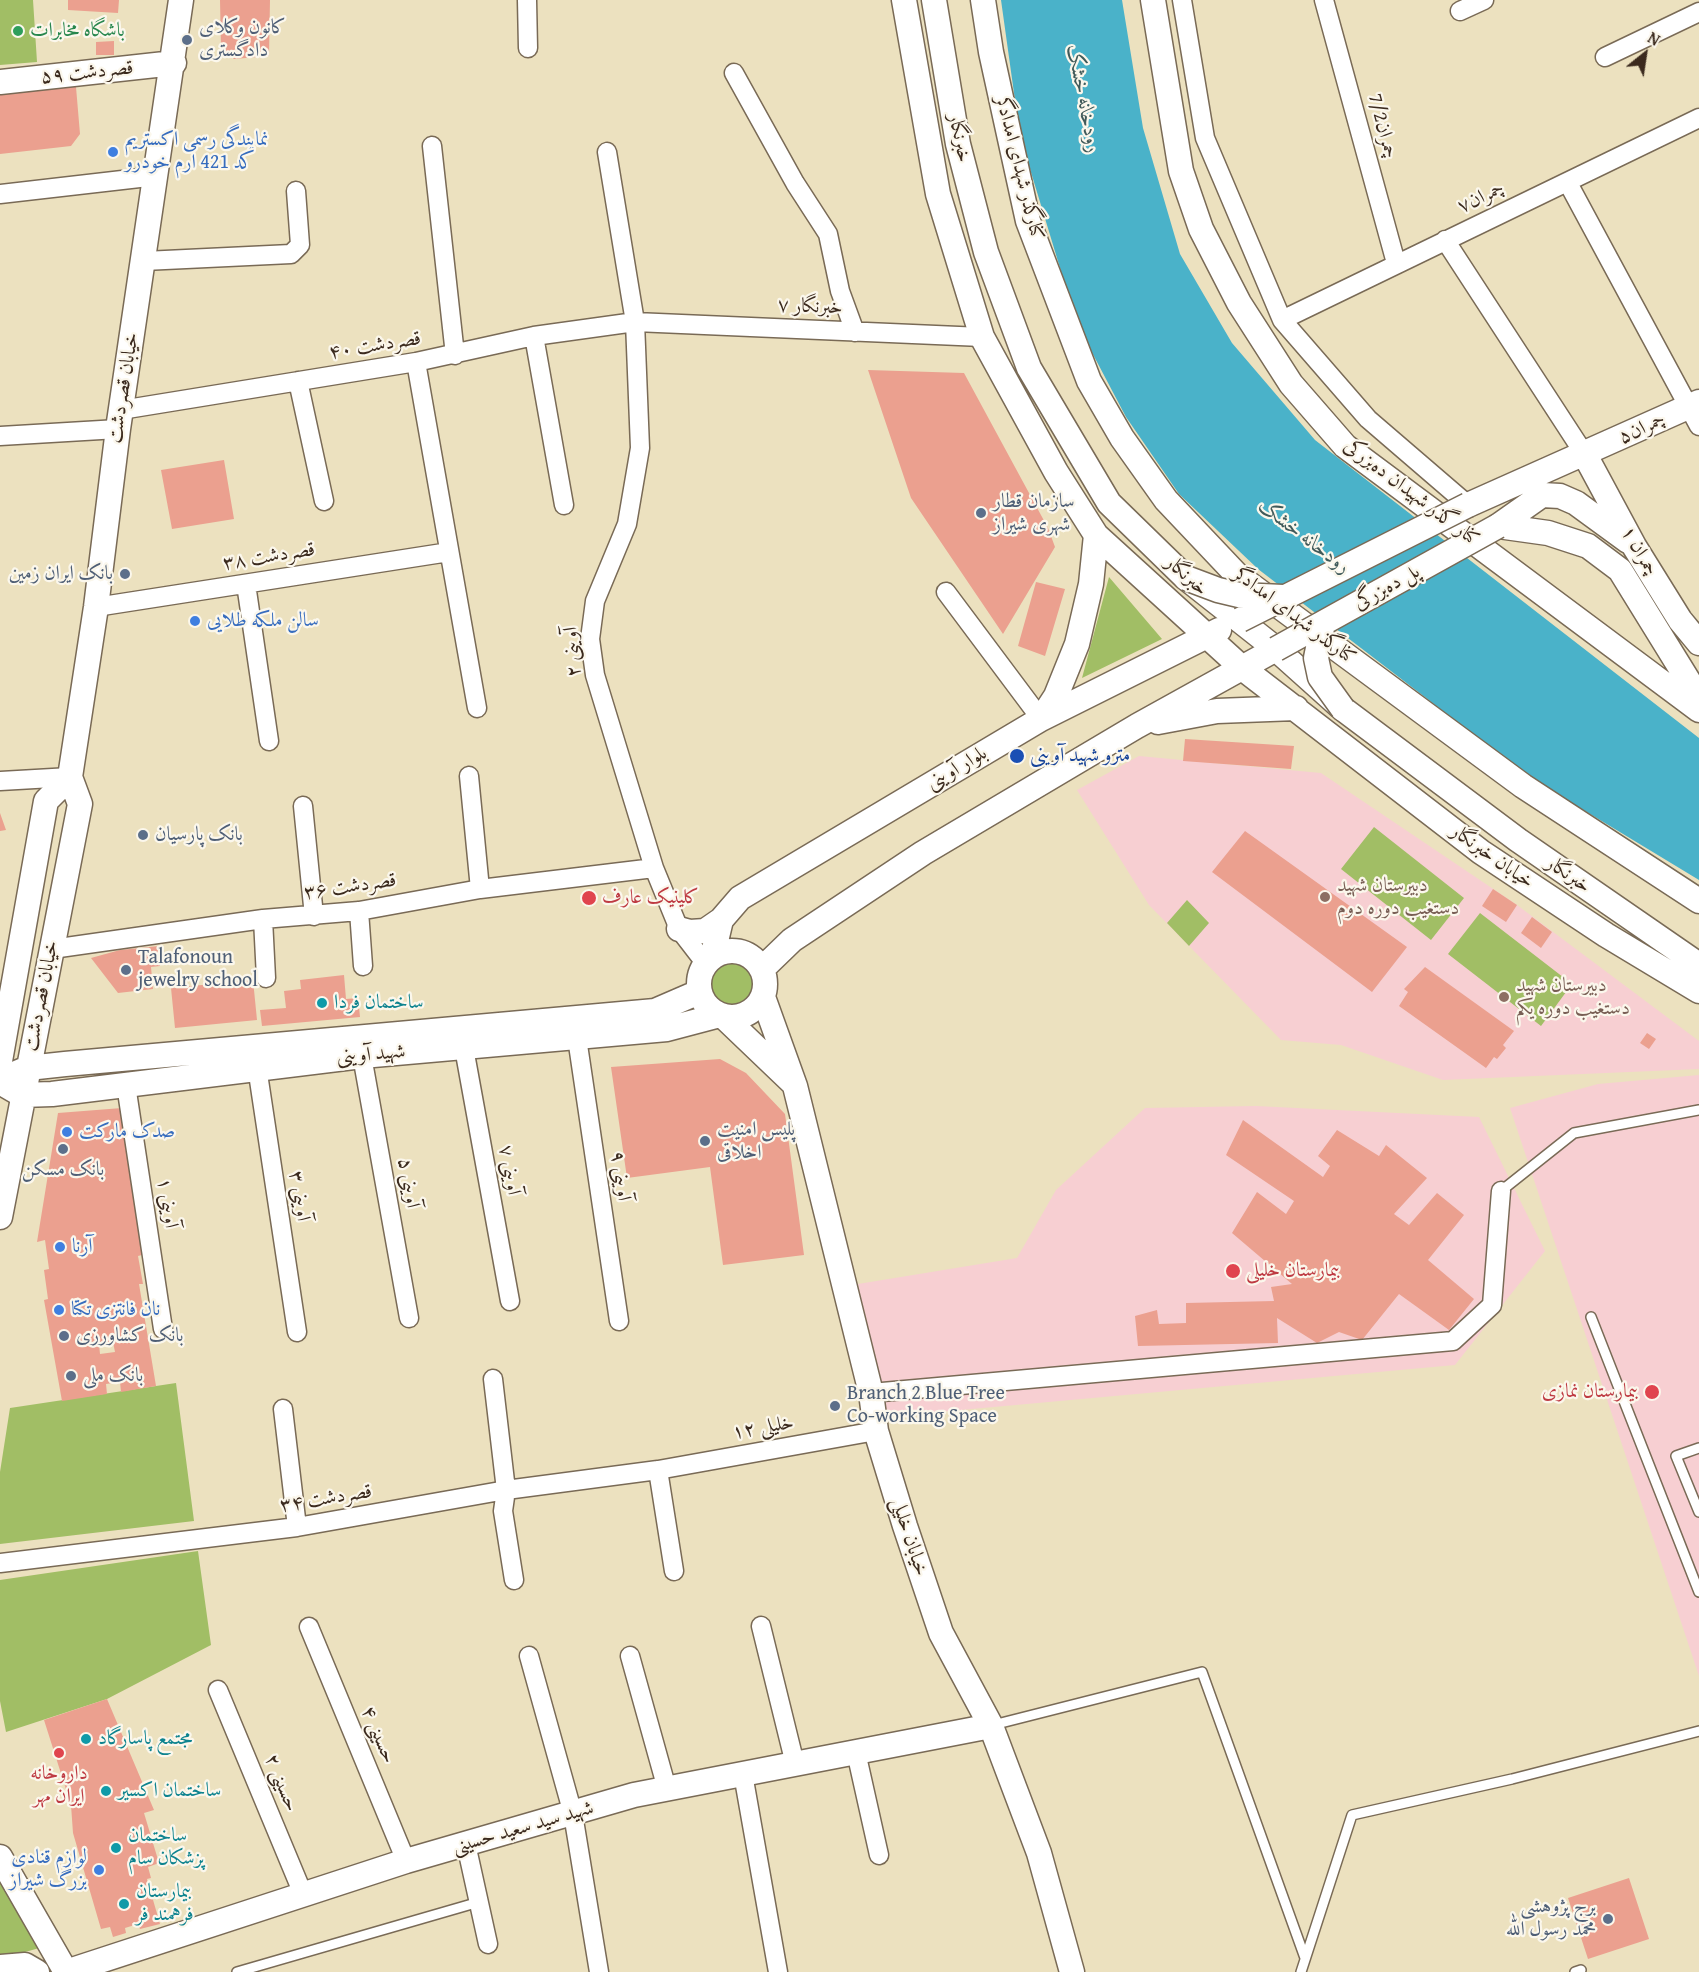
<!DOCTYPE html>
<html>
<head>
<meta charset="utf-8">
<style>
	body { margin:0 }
	#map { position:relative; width:1699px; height:1972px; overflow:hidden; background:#ece1bf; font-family:"Gentium Book Plus",serif }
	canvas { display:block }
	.north { position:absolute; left:1615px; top:24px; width:60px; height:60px; -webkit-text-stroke:4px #fbf7ec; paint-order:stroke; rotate:30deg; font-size:16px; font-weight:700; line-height:24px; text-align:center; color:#3b2a1e }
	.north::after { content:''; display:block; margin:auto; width:21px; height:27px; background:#3b2a1e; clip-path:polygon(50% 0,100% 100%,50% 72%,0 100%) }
</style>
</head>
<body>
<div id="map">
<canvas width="1699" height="1972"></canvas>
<div class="north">N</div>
</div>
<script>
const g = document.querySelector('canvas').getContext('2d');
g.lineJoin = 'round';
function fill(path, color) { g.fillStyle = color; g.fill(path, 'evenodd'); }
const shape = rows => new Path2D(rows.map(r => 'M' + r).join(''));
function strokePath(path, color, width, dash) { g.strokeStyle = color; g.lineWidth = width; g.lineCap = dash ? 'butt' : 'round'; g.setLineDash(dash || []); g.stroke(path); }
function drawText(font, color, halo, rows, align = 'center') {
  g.font = font + ' "Gentium Book Plus",Amiri,serif'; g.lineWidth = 4.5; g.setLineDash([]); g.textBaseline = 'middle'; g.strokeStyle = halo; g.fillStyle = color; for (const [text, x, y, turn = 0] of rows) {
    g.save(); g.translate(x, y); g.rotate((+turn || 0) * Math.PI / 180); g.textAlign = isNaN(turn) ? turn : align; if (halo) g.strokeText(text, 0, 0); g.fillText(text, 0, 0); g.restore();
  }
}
fill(shape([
	[1139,756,1321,773,1517,905,1699,1041,1699,1069,1443,1080,1341,1045,1281,1040,1149,905,1077,790],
	[1699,1075,1699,1676,1510,1108,1598,1084],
	[1256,1106,1479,1117,1545,1251,1455,1365,884,1417,858,1284,1017,1258,1056,1190,1145,1108]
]), '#f7cfd2');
fill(shape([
	[0,0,33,0,37,62,0,65],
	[1109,577,1162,639,1082,678],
	[1374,827,1464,898,1431,940,1341,869],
	[1187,900,1209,923,1189,946,1167,923],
	[1480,913,1572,984,1541,1026,1448,954],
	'707 984a25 25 0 1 1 50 0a25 25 0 1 1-50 0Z',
	[176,1383,194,1521,0,1544,0,1472,10,1408],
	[198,1551,211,1645,107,1699,6,1732,0,1701,0,1580],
	[0,1880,43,1947,0,1959]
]), '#a1be65');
fill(shape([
	[1001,0,1122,0,1143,128,1180,254,1232,343,1315,440,1699,738,1699,880,1529,777,1258,569,1179,494,1126,417,1077,324,1020,136]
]), '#4ab2c9');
fill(shape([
	[68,0,119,0,118,13,68,10],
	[220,0,270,0,269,56,234,59,221,49],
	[114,41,114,55,96,55,96,42],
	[64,80,76,87,80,134,71,146,0,154,0,87],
	[868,370,964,373,1048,528,1055,547,1003,634,911,498],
	[224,460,234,519,172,529,161,470],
	[1036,582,1065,589,1045,656,1018,646],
	[1185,739,1294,746,1291,769,1183,761],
	[0,813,6,830,0,831],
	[1245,831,1407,947,1372,992,1212,872],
	[1493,889,1517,905,1506,922,1482,906],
	[1532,917,1552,932,1541,948,1521,933],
	[159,946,160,966,151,967,153,989,118,993,91,958,120,950],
	[1425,967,1514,1031,1503,1045,1506,1048,1497,1059,1494,1057,1486,1068,1399,1006,1408,992,1404,989],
	[344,975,346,999,358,998,360,1017,262,1026,260,1010,286,1008,284,991,301,989,300,980],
	[253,980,257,1020,175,1028,171,988],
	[1647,1033,1656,1039,1649,1049,1640,1043],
	[720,1059,746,1073,785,1114,804,1255,723,1265,710,1167,627,1178,611,1067],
	[122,1108,142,1255,138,1256,143,1284,139,1284,156,1386,121,1392,120,1382,106,1384,107,1394,62,1401,44,1300,48,1299,44,1270,49,1269,45,1240,37,1242,58,1113],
	[113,1342,115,1352,100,1354,99,1344],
	[1243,1120,1323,1177,1330,1166,1318,1156,1337,1130,1379,1156,1386,1145,1427,1178,1394,1214,1409,1225,1437,1193,1464,1215,1428,1260,1474,1299,1449,1330,1399,1294,1362,1340,1339,1332,1317,1343,1277,1318,1278,1343,1138,1346,1135,1316,1157,1310,1159,1324,1186,1323,1186,1303,1274,1301,1271,1287,1292,1284,1232,1233,1257,1192,1286,1214,1294,1201,1226,1155],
	[107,1699,154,1810,144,1813,159,1863,148,1867,151,1878,147,1879,160,1924,140,1929,138,1924,125,1928,126,1933,113,1937,110,1927,101,1929,73,1833,71,1805,44,1720],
	[1629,1878,1649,1939,1588,1959,1568,1898]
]), '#eba08f');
const lane = shape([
	[1501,1191,1574,1133,1699,1110],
	[1591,1317,1699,1592],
	[1699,1448,1676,1456,1699,1512],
	[993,1725,1202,1672,1305,1958],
	[237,1972,479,1902],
	[1301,1972,1352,1815,1512,1779,1699,1731],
	[1575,1972,1581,1970]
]);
const street = shape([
	[527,0,528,48],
	[1182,0,1205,138,1282,320,1368,419,1468,505],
	[1324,0,1396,263],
	[1460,11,1484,0],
	[1605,57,1699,12],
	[734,73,795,183,828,234,840,291,855,332],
	[432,146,455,355],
	[607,152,635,322,640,448,627,524,595,601,590,639,595,675,654,868,679,929,706,964],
	[1568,183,1699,426],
	[0,194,157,176],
	[1445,240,1585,455],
	[144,261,291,254,300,245,296,191],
	[1282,320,1699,118],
	[534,336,564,505],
	[416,362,477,708],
	[298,381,324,501],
	[121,410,416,362,534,336,635,322,982,337],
	[0,436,118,429],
	[246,584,269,741],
	[946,592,1041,719],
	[96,607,449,552],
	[469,776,480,889],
	[0,781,70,777],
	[303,806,314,916],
	[359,911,363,966],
	[263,919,266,978],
	[52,949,263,919,359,911,480,889,654,868],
	[577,1038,619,1321],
	[464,1048,510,1301],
	[362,1056,409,1318],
	[257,1067,297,1332],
	[126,1085,163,1329],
	[493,1379,506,1490,503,1511,514,1580],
	[871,1393,1453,1341,1492,1305,1501,1191],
	[283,1409,297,1527],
	[658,1470,674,1571],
	[0,1563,297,1527,506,1490,658,1470,876,1431],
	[761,1626,795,1764],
	[309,1627,406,1861],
	[529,1656,573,1814,599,1972],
	[630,1656,667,1789],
	[218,1690,303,1894],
	[856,1752,879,1855],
	[743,1774,778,1972],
	[466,1844,488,1944]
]);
const secondary = shape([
	[904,0,938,194,982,337,1056,472,1096,535,1241,667,1481,852,1606,935,1699,991],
	[934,0,958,144,986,252,1029,368,1109,503,1186,578,1276,649,1343,709,1518,840,1699,965],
	[983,0,991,52,1028,221,1089,381,1122,438,1166,500,1237,575,1523,786,1699,901],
	[1153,0,1181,171,1201,229,1239,303,1291,384,1345,446,1699,710],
	[0,82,174,63],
	[1585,455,1634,546,1680,620,1699,643],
	[1468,505,1699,402],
	[1498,526,1548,533,1588,546,1620,570,1699,698],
	[1498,526,1542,495,1560,496,1576,503,1628,541],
	[1041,719,1056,696,1077,644,1091,584,1096,535],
	[1158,722,1217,711,1296,708],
	[679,929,690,932,705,931,721,920],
	'699 984a33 33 0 1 1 66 0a33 33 0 1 1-66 0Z',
	[712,958,721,920,740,898,1041,719,1219,630],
	[762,969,792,940,923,853,1137,726,1276,649],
	[763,997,795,1086,871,1393,876,1431,905,1526,941,1633,991,1726,1039,1853,1072,1972],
	[723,1016,792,1082],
	[0,1061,46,801,70,777],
	[14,1074,28,1068,65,1064,655,1011,699,992],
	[0,1082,22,1095,52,1094,362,1056,667,1029,720,1015],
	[0,1217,80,804,70,777,96,607,118,429,181,0],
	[0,1857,66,1972,406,1861,634,1795,991,1726],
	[0,1967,25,1965,37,1972]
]);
strokePath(lane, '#796a56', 12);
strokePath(street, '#796a56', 21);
strokePath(secondary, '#796a56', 27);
strokePath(lane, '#fff', 9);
strokePath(street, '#fff', 18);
strokePath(secondary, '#fff', 24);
const secondaryBridge = shape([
	[1186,578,1218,590,1239,595,1283,597],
	[1240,620,1468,505],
	[1323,623,1316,658,1320,677,1343,709],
	[1276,649,1498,526]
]);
strokePath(secondaryBridge, '#796a56', 27, []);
strokePath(secondaryBridge, '#fff', 24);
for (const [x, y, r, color] of [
	[18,31,6,"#2e9e5b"],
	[187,40,6,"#5c6f8a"],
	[113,152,6,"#3f7fe0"],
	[981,513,6,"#5c6f8a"],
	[125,574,6,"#5c6f8a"],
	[195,621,6,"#3f7fe0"],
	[1017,756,8,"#1a4fb4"],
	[143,835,6,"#5c6f8a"],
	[1325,897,6,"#8d6e63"],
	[589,898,8,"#e0444e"],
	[126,970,6,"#5c6f8a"],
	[1504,997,6,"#8d6e63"],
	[322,1003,6,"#0f9aa8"],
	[67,1132,6,"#3f7fe0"],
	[705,1141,6,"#5c6f8a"],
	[63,1149,6,"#5c6f8a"],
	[60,1247,6,"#3f7fe0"],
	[1233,1271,8,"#e0444e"],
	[59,1310,6,"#3f7fe0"],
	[64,1336,6,"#5c6f8a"],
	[71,1376,6,"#5c6f8a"],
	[1652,1392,8,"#e0444e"],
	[835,1406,6,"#5c6f8a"],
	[86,1739,6,"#0f9aa8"],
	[59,1753,6,"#e0444e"],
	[106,1791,6,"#0f9aa8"],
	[116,1848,6,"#0f9aa8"],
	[99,1870,6,"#3f7fe0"],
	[124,1904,6,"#0f9aa8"],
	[1608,1919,6,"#5c6f8a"]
]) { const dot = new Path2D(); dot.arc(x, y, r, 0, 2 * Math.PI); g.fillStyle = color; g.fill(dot); strokePath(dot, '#fbf7ec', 2); }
drawText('20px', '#4e5e75', '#fbf7ec', [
	["کانون وکلای",199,28],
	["دادگستری",199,51],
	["سازمان قطار",993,502],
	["شهری شیراز",993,525],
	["بانک ایران زمین",113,574,"right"],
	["بانک پارسیان",155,835],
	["Talafonoun",138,958],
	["jewelry school",138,981],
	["پلیس امنیت",717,1130],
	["اخلاقی",717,1153],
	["بانک مسکن",63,1170,"center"],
	["بانک کشاورزی",76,1336],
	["بانک ملی",83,1376],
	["Branch 2 Blue Tree",847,1394],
	["Co-working Space",847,1417],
	["برج پژوهشی",1596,1907,"right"],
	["محمد رسول الله",1596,1930,"right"]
], 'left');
drawText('20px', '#27864d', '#fbf7ec', [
	["باشگاه مخابرات",30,31]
], 'left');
drawText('20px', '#3b2a1e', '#fbf7ec', [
	["۵۹ قصردشت",87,73,-6],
	["7/2چمران",1382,126,75],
	["خبرنگار",959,138,78],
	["کنارگذر شهدای امدادگر",1019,168,76],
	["چمران۷",1481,198,-25],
	["۷ خبرنگار",810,307,2],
	["۴۰ قصردشت",375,346,-9],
	["خیابان قصردشت",124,388,-81],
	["چمران۵",1642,429,-25],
	["کنار گذر شهیدان ده‌بزرکی",1411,493,37],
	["چمران ۱",1639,551,60],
	["۳۸ قصردشت",269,557,-9],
	["خبرنگار",1186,576,41],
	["پل ده‌بزرگی",1387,588,-29],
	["کنارگذر شهدای امدادگر",1294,616,37],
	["۲ آوینی",573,652,-94],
	["بلوار آوینی",957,769,-31],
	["خیابان خبرنگار",1492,857,35],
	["خبرنگار",1568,875,34],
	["۳۶ قصردشت",350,887,-8],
	["خیابان قصردشت",42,996,-79],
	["شهید آوینی",371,1055,-5],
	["۷ آوینی",509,1170,80],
	["۹ آوینی",620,1176,82],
	["۵ آوینی",408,1183,80],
	["۳ آوینی",299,1196,81],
	["۱ آوینی",167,1203,81],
	["۱۲ خلیلی",763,1428,-10],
	["قصردشت ۳۴",326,1499,-9],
	["خیابان خلیلی",909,1537,72],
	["۴ حسینی",378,1735,67],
	["۲ حسینی",281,1783,68],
	["شهید سید سعید حسینی",523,1828,-16]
]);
drawText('20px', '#366cbe', '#fbf7ec', [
	["نمایندگی رسمی اکستریم",125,140],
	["کد 421 ارم خودرو",125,163],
	["سالن ملکه طلایی",207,621],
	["صدک مارکت",79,1132],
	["آرنا",72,1247],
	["نان فانتزی تکتا",71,1310],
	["لوازم قنادی",87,1858,"right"],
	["بزرگ شیراز",87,1881,"right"]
], 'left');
drawText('20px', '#164399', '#fbf7ec', [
	["مترو شهید آوینی",1030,756]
], 'left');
drawText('20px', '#785e54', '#fbf7ec', [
	["دبیرستان شهید",1337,886],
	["دستغیب دوره دوم",1337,909],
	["دبیرستان شهید",1516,986],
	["دستغیب دوره یکم",1516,1009]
], 'left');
drawText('20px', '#be3a42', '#fbf7ec', [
	["کلینیک عارف",602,898],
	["بیمارستان خلیلی",1246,1271],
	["بیمارستان نمازی",1638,1392,"right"],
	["داروخانه",59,1774,"center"],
	["ایران مهر",59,1797,"center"]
], 'left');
drawText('20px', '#0d838f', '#fbf7ec', [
	["ساختمان فردا",334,1003],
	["مجتمع پاسارگاد",98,1739],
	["ساختمان اکسیر",118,1791],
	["ساختمان",128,1836],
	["پزشکان سام",128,1859],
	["بیمارستان",136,1892],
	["فرهمند فر",136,1915]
], 'left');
drawText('italic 21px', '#405a5a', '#fbf7ec', [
	["رودخانه خشک",1083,99,79],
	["رودخانه خشک",1304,537,37]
]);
</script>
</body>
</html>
